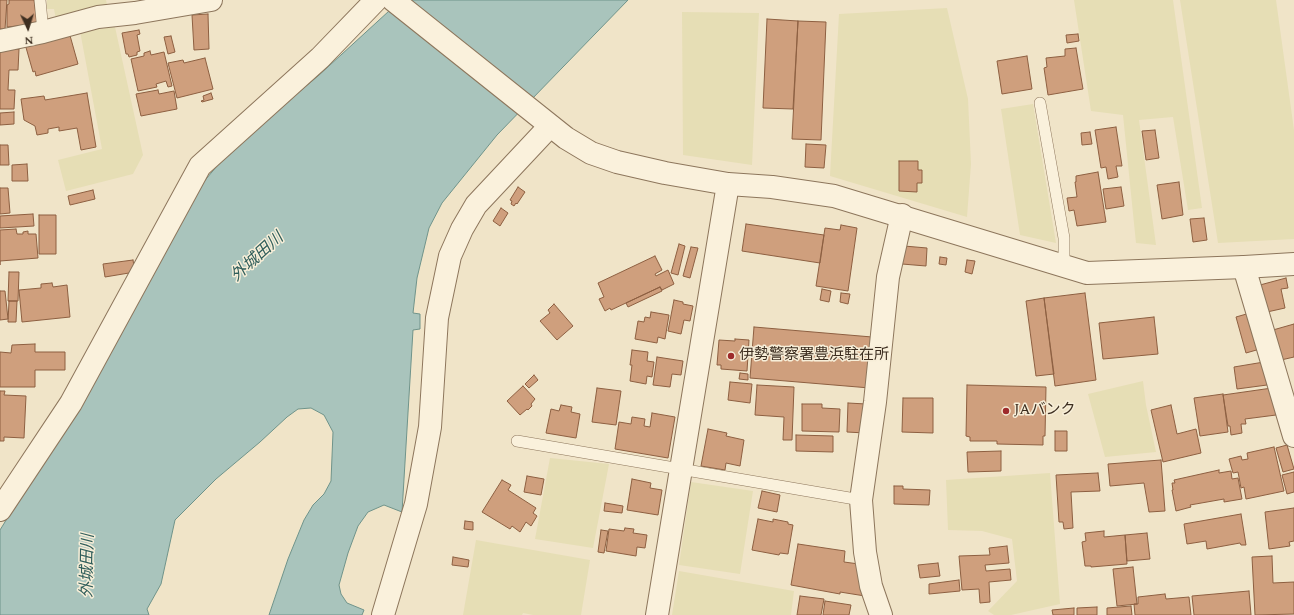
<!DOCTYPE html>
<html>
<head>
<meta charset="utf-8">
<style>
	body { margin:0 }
	#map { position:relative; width:1294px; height:615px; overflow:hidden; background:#f0e4c8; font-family:Spectral,serif }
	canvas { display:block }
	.north { position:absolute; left:8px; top:8px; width:40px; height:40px; -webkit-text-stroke:3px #f7eed8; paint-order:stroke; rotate:176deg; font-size:11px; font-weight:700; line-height:16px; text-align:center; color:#3d2e20 }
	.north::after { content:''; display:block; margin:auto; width:14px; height:18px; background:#3d2e20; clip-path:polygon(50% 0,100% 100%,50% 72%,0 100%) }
</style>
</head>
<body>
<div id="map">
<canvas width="1294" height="615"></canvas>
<div class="north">N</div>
</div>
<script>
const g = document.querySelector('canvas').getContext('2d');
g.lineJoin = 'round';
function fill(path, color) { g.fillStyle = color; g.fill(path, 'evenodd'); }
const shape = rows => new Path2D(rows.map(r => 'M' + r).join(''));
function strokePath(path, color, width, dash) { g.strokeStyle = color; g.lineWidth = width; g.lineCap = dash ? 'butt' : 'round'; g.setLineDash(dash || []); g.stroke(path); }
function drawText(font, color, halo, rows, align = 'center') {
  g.font = font + ' Spectral,"Noto Sans JP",serif'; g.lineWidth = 3; g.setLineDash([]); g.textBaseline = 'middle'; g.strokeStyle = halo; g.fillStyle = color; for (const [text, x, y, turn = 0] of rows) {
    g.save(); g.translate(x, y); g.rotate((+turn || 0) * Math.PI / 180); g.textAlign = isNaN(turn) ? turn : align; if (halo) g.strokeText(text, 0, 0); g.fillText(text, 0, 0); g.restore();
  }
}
fill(shape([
	[47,0,106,0,107,5,56,20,54,9,47,9],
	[1074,0,1173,0,1202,208,1188,210,1173,117,1139,120,1156,245,1136,243,1123,115,1091,111],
	[1180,0,1276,0,1294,130,1294,239,1218,243],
	[947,8,968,99,971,164,967,217,830,176,839,14],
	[682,12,759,13,752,165,683,155],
	[115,27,143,155,133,174,66,191,58,160,102,149,80,31],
	[1033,104,1056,243,1020,235,1001,109],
	[1143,381,1146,405,1156,452,1105,457,1088,394],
	[550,458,609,464,593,548,535,539],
	[1050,473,1060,604,1011,615,994,615,988,611,1017,581,1012,539,982,531,948,530,946,480],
	[691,482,753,491,740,574,679,565],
	[476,540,590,560,581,615,533,615,523,613,522,615,463,615],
	[679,571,794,591,791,615,672,615]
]), '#e6deb5');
const water = shape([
	[401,0,628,0,497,135,442,203,429,228,417,278,413,313,420,314,420,329,413,330,402,512,384,505,368,512,358,526,348,553,339,585,341,594,347,603,364,610,362,615,269,615,288,559,304,520,313,505,324,494,331,481,333,432,324,415,311,408,298,409,287,417,260,442,216,479,175,520,161,584,147,609,149,615,0,615,0,530,120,336,180,210,233,147,318,76,401,0]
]);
fill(water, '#a9c4bc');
strokePath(water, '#6f938a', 1);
const building = shape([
	[0,0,7,0,5,29,0,29,0,0],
	[9,0,34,0,37,24,7,27,7,5,9,4,9,0],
	[208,14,209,49,194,50,192,15,208,14],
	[767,19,798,21,793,109,763,108,767,19],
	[798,21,826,22,821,140,792,139,798,21],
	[139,30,140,34,137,35,140,51,137,52,137,55,129,57,128,54,126,54,122,33,139,30],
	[69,32,78,64,36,76,35,71,33,72,25,44,69,32],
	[1078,34,1079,41,1067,43,1066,35,1078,34],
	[171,36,175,52,168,54,164,37,171,36],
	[1076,48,1083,89,1048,95,1044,68,1047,67,1046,58,1065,56,1065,49,1076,48],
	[0,49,19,49,18,70,9,70,8,90,15,90,14,109,0,109,0,49],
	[150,51,151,55,164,52,172,86,168,87,166,81,156,84,157,87,138,91,131,59,144,56,144,53,150,51],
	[1027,56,1032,89,1002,94,997,61,1027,56],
	[205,58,213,89,177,98,168,63,183,60,184,63,205,58],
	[158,90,159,94,174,91,177,109,141,116,136,94,158,90],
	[87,93,96,147,81,150,77,128,59,131,59,127,48,129,48,133,37,135,35,126,24,120,21,99,44,96,45,100,87,93],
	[211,93,213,99,202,102,201,101,204,100,203,96,211,93],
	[14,112,14,124,0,125,0,113,14,112],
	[1116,127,1122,166,1116,166,1118,177,1108,179,1106,167,1101,168,1095,130,1116,127],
	[1155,130,1159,158,1146,160,1142,131,1155,130],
	[1090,132,1092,144,1082,145,1081,133,1090,132],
	[806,144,826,145,824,168,805,167,806,144],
	[0,145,8,145,9,165,0,165,0,145],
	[899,161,918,161,918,170,922,170,922,183,917,183,917,192,899,191,899,161],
	[27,164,28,181,12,181,12,165,27,164],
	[1098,172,1106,222,1077,226,1074,210,1069,211,1067,198,1077,197,1075,182,1076,182,1076,176,1098,172],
	[1179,182,1183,215,1162,219,1157,185,1179,182],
	[518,187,525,192,517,204,516,203,514,206,511,204,512,201,510,200,518,187],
	[1121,187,1124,206,1106,209,1103,189,1121,187],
	[0,188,8,188,10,213,0,214,0,188],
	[93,190,95,199,70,205,68,196,93,190],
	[501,208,508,213,500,226,493,221,501,208],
	[33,214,34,226,0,228,0,216,33,214],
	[39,215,56,215,56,254,39,254,39,215],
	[1204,218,1207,240,1193,242,1190,219,1204,218],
	[746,224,824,235,820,263,742,251,746,224],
	[841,225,857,228,848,291,816,286,825,228,840,230,841,225],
	[16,229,17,234,23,234,23,232,28,231,28,234,36,234,38,258,0,261,0,265,0,230,16,229],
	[679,244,685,246,678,275,671,273,679,244],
	[904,246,927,248,926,266,902,264,904,246],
	[691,247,698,248,690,278,683,276,691,247],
	[655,256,662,270,655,274,656,276,668,270,674,284,662,290,660,287,611,310,610,308,605,311,599,299,604,297,598,283,655,256],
	[940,257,947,258,946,265,939,264,940,257],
	[133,260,135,272,105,277,103,264,133,260],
	[967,260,975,261,972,274,965,272,967,260],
	[9,272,19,272,18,301,8,301,9,272],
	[1286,278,1288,288,1281,289,1285,308,1267,312,1260,285,1286,278],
	[52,283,53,287,67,285,70,317,22,322,19,290,41,288,41,284,52,283],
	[660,287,662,291,628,307,626,303,660,287],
	[822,289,831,291,829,302,820,300,822,289],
	[0,291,5,291,8,319,0,320,0,291],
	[841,293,850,294,848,304,840,302,841,293],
	[1085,293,1096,380,1055,386,1044,298,1085,293],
	[1044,298,1054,374,1036,376,1026,301,1044,298],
	[674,300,683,302,683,304,693,306,690,321,684,320,681,334,668,331,674,300],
	[9,301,17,301,16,322,8,322,9,301],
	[554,304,573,326,557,340,540,321,550,313,548,310,554,304],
	[651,312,669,315,665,339,658,337,657,343,635,339,638,321,644,322,645,317,650,318,651,312],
	[1250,313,1260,349,1246,353,1236,317,1250,313],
	[1154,317,1158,354,1103,359,1099,323,1154,317],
	[1294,324,1294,357,1281,360,1273,330,1294,324],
	[754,327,872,337,870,388,750,378,754,327],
	[735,339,749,340,747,371,721,369,721,365,717,365,719,340,735,341,735,339],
	[35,344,35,352,65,352,65,370,35,370,35,387,0,387,0,352,11,353,12,345,35,344],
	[632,350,648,352,647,361,654,362,652,377,647,376,646,384,630,381,632,365,630,365,632,350],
	[657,357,683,361,681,375,672,374,670,387,653,385,657,357],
	[1264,362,1267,385,1237,389,1234,367,1264,362],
	[740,373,748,374,748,380,739,379,740,373],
	[534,375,538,380,529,388,525,384,534,375],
	[730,382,752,384,750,403,728,400,730,382],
	[757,385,794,387,792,440,783,440,784,417,755,415,757,385],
	[967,385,1046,387,1045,436,1043,436,1043,445,997,444,997,441,970,441,970,437,966,436,967,385],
	[523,386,535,399,531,404,532,406,528,410,527,409,520,415,507,401,523,386],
	[597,388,621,391,616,425,592,422,597,388],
	[1272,388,1276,415,1245,419,1246,424,1241,424,1242,433,1231,435,1230,426,1228,426,1223,395,1272,388],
	[0,391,5,391,4,395,26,396,24,438,4,437,4,441,0,441,0,391],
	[1223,394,1228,432,1200,436,1194,398,1223,394],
	[903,398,933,398,933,433,902,432,903,398],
	[848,403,866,404,865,433,847,432,848,403],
	[802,404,822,404,822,408,840,409,839,432,802,431,802,404],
	[561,405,572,407,571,412,580,414,576,438,546,433,551,409,559,411,561,405],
	[1171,405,1177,434,1196,429,1201,453,1163,462,1151,410,1171,405],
	[652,413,675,417,668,458,615,449,619,422,631,424,632,417,645,419,644,426,650,427,652,413],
	[708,429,727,433,726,436,744,440,740,466,726,463,725,470,701,466,708,429],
	[1055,431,1067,431,1067,451,1055,451,1055,431],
	[796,435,833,436,833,452,796,451,796,435],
	[1287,445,1294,469,1283,472,1276,448,1287,445],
	[1274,447,1284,491,1246,499,1244,487,1241,488,1238,472,1233,473,1229,459,1241,456,1242,460,1248,459,1247,453,1274,447],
	[1001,451,1001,471,968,472,967,452,1001,451],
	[1161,460,1165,511,1149,512,1144,483,1110,486,1108,464,1161,460],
	[1219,470,1219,473,1231,471,1232,479,1238,478,1242,499,1224,502,1224,499,1190,505,1191,507,1176,511,1172,490,1173,490,1172,483,1175,483,1174,480,1219,470],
	[1294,472,1294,492,1287,494,1282,475,1294,472],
	[1098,473,1100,491,1071,492,1073,528,1064,529,1063,522,1059,522,1056,475,1098,473],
	[527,476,544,479,541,495,524,492,527,476],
	[632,479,651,483,650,488,662,490,658,515,627,510,632,479],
	[502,480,511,485,508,490,536,508,533,513,537,516,531,526,526,522,520,532,512,526,510,529,482,512,502,480],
	[894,486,903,486,903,489,930,490,929,505,894,504,894,486],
	[762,491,780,495,777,512,758,508,762,491],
	[605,503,623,506,622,513,604,511,605,503],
	[1294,508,1294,541,1289,542,1290,546,1269,549,1265,512,1294,508],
	[1241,514,1246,545,1241,545,1240,543,1207,549,1206,541,1187,544,1184,524,1241,514],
	[758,519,773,522,773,519,788,522,788,524,793,525,788,554,780,553,779,555,752,550,758,519],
	[465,521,473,522,473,530,464,529,465,521],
	[625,528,634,529,633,533,647,535,645,548,637,547,636,556,606,551,609,529,624,531,625,528],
	[601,530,608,531,604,553,598,552,601,530],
	[1104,531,1104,537,1125,535,1127,564,1091,567,1091,566,1085,566,1082,542,1086,541,1085,533,1104,531],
	[1147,533,1150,559,1127,561,1125,535,1147,533],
	[798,544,845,551,844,562,859,564,865,596,840,592,840,594,791,585,798,544],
	[1007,546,1009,563,985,565,986,571,1010,569,1011,580,989,582,990,602,980,603,979,589,962,590,959,556,990,555,989,548,1007,546],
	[1272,556,1273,583,1294,582,1294,614,1255,615,1252,557,1272,556],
	[453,557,469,560,468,567,452,565,453,557],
	[938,563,940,576,920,578,918,565,938,563],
	[1133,567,1137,604,1117,606,1113,569,1133,567],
	[959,580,960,591,929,594,929,584,959,580],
	[1249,591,1251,615,1194,615,1192,596,1249,591],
	[1165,594,1166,599,1189,597,1191,615,1135,615,1134,604,1138,604,1138,597,1165,594],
	[800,596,824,599,821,615,797,615,800,596],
	[825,601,851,605,849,615,823,615,825,601],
	[1131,606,1132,615,1107,615,1107,608,1131,606],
	[1097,607,1097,615,1077,615,1077,608,1097,607],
	[1074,608,1074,615,1053,615,1052,610,1074,608]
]);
fill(building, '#cf9f7d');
strokePath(building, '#8d5f41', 1);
const service = shape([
	[40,0,43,32],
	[1040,103,1064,238,1064,266],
	[517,441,861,500]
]);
const minor = shape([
	[0,41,43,32,98,17,135,13,211,0],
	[1244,267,1294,436],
	[0,510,71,403,200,166,320,58,376,0],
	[383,615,416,504,430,427,437,318,450,256,462,229,476,205,550,126],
	[881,615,871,586,865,552,861,500,875,402,888,277,902,215]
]);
const tertiary = shape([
	[393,0,566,138,591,153,617,162,665,173,728,184,772,187,834,196,1087,273,1244,267,1294,264],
	[657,615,728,184]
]);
strokePath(service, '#8d765c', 12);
strokePath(minor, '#8d765c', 24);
strokePath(tertiary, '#8d765c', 24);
strokePath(service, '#faf1dc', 11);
strokePath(minor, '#faf1dc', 22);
strokePath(tertiary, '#faf1dc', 22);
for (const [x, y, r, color] of [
	[731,356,4,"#9e2a2b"],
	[1006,411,4,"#9e2a2b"]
]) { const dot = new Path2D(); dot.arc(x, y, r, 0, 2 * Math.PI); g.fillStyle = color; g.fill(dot); strokePath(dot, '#f7eed8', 1.5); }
drawText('15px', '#3d2e20', '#f7eed8', [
	["伊勢警察署豊浜駐在所",739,356],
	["JAバンク",1014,411]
], 'left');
drawText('italic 16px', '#2f5d5a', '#f7eed8', [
	["外城田川",258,258,-42],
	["外城田川",89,566,-89]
]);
</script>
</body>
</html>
